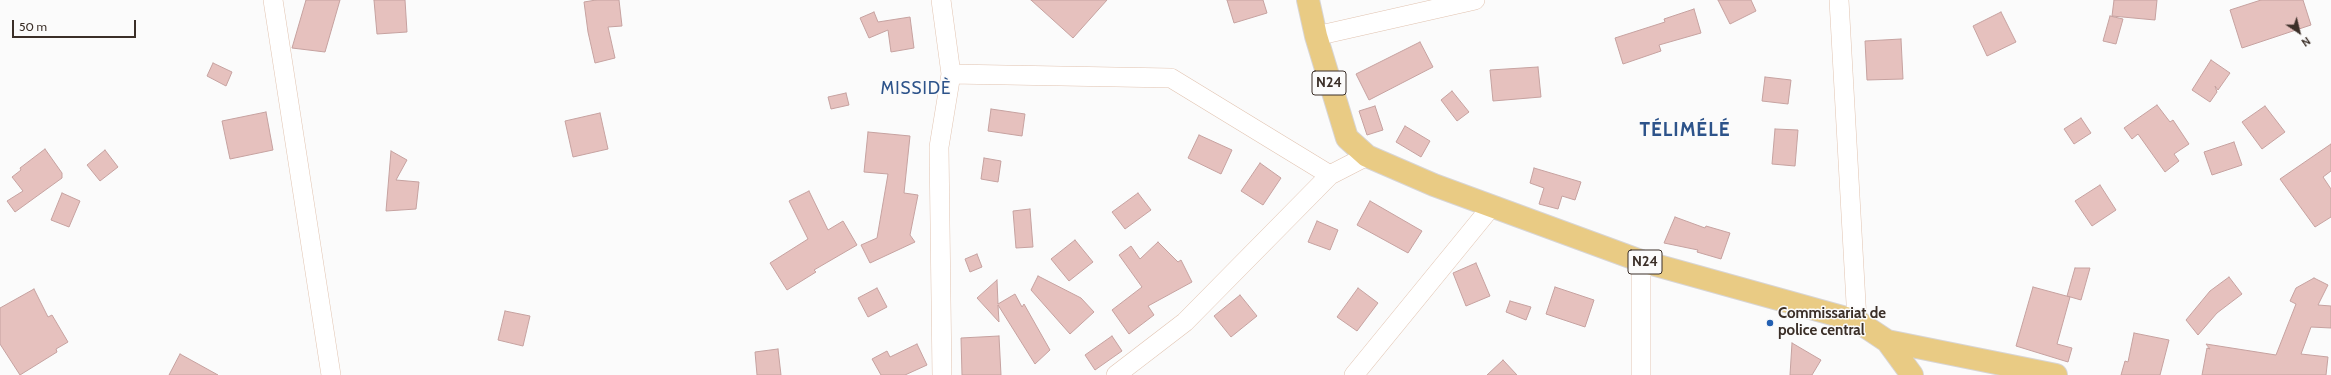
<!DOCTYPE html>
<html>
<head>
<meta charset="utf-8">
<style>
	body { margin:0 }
	#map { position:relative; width:2331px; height:375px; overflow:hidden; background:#fbfbfb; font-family:Cabin,sans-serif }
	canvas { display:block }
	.north { position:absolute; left:2279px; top:12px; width:40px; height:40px; -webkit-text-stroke:3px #fbfbfb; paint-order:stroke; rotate:145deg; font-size:11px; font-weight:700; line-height:16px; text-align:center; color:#3b2f28 }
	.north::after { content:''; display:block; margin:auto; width:14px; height:18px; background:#3b2f28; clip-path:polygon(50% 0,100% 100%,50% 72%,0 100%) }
	.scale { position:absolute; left:12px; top:20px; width:124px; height:18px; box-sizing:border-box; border:2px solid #3b2f28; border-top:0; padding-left:5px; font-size:12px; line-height:14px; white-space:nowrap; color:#3b2f28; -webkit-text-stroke:3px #fbfbfb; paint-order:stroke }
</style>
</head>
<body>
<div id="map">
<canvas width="2331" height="375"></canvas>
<div class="north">N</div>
<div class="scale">50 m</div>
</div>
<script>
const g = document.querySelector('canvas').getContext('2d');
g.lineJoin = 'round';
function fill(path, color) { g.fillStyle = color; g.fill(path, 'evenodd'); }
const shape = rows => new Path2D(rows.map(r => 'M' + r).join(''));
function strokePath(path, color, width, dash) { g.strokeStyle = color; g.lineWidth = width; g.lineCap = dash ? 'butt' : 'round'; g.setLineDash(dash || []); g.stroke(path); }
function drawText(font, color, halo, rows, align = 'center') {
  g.font = font + ' Cabin,sans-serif'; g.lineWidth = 3; g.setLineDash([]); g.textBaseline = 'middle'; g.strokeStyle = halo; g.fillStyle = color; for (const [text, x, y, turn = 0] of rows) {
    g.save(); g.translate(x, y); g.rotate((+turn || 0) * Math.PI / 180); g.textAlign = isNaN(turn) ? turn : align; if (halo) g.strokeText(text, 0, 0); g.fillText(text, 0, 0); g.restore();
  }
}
const building = shape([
	[306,0,340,0,325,52,292,48,306,0],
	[374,0,405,0,407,32,377,34,374,0],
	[596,0,619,0,622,26,608,27,615,58,595,63,588,32,584,2,596,0],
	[1031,0,1107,0,1073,38,1031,0],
	[1227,0,1263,0,1267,13,1234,23,1227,0],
	[1718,0,1751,0,1756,11,1730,24,1718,0],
	[2114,0,2157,0,2155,20,2112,16,2114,0],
	[2261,0,2303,0,2311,25,2242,48,2230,10,2261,0],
	[1694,9,1701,33,1659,45,1661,51,1623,64,1615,38,1665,22,1664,19,1694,9],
	[874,12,878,22,910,17,914,48,891,52,888,30,869,38,860,18,874,12],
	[2001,12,2016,42,1987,56,1973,26,2001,12],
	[2110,16,2123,19,2116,44,2103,41,2110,16],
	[1901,39,1903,79,1867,80,1865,41,1901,39],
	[1420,42,1433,67,1369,100,1356,74,1420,42],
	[2211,60,2230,73,2218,90,2215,86,2217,92,2210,102,2192,90,2211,60],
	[213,63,232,72,226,86,207,76,213,63],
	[1538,67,1541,97,1493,101,1490,70,1538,67],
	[1765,77,1791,80,1788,104,1762,101,1765,77],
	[1452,91,1469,112,1457,121,1441,100,1452,91],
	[846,93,849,105,831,109,828,97,846,93],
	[2157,105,2170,122,2173,120,2189,144,2174,154,2179,161,2165,172,2138,134,2132,139,2124,128,2157,105],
	[1375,106,1383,130,1367,135,1359,111,1375,106],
	[2265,106,2285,132,2262,149,2242,122,2265,106],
	[991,109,1025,114,1022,136,988,131,991,109],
	[266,112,273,150,230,159,222,121,266,112],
	[600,113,608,149,573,157,565,121,600,113],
	[2081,118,2091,133,2074,144,2064,129,2081,118],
	[1405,126,1430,141,1421,157,1396,142,1405,126],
	[1775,129,1798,130,1795,166,1772,164,1775,129],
	[868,132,910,136,904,193,918,195,910,235,915,242,870,263,861,245,877,238,888,174,864,172,868,132],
	[1199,135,1232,150,1221,174,1188,158,1199,135],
	[2234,142,2242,165,2212,175,2204,152,2234,142],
	[2331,144,2331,171,2323,177,2331,189,2331,217,2315,227,2280,179,2331,144],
	[45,149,62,173,62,178,15,212,7,201,23,191,12,177,21,170,20,168,45,149],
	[105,150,118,167,100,181,87,165,105,150],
	[391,151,407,160,396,180,419,182,416,209,386,211,391,151],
	[984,158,1001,161,998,182,981,179,984,158],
	[1260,163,1281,178,1263,205,1241,191,1260,163],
	[1534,168,1581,182,1575,200,1562,196,1558,209,1539,204,1544,188,1530,183,1534,168],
	[2100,185,2116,210,2092,226,2075,201,2100,185],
	[809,191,828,230,843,221,857,245,814,270,816,272,787,290,770,263,808,239,789,201,809,191],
	[62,193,80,201,69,227,51,220,62,193],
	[1138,193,1151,210,1125,229,1112,212,1138,193],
	[1370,201,1422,231,1408,253,1357,225,1370,201],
	[1030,209,1033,247,1016,248,1013,211,1030,209],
	[1675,217,1705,228,1706,226,1730,233,1721,259,1697,252,1698,250,1664,243,1675,217],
	[1317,221,1338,230,1330,250,1308,242,1317,221],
	[1075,240,1093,262,1069,281,1051,259,1075,240],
	[1158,242,1178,262,1181,260,1192,282,1148,306,1154,315,1129,334,1112,310,1142,287,1119,255,1131,246,1140,259,1158,242],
	[977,254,982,267,970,272,965,259,977,254],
	[1476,263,1490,296,1466,306,1453,273,1476,263],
	[2075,268,2090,268,2081,300,2067,296,2075,268],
	[1038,276,1081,298,1094,312,1070,334,1031,290,1038,276],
	[2229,277,2242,294,2217,313,2198,335,2186,320,2210,291,2229,277],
	[2314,278,2328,285,2318,305,2331,306,2331,328,2311,327,2301,354,2328,357,2326,375,2202,375,2207,348,2210,349,2206,344,2276,355,2296,304,2290,301,2296,288,2314,278],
	[997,280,998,304,1015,294,1022,307,1024,304,1050,350,1035,364,998,305,999,322,977,298,997,280],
	[1555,287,1594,300,1585,327,1546,314,1555,287],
	[2033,287,2070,297,2057,344,2072,348,2068,362,2016,346,2033,287],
	[877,288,887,307,868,317,858,298,877,288],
	[1358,288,1378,303,1357,331,1337,317,1358,288],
	[34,289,48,317,52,315,68,342,56,349,57,352,20,375,0,344,0,308,34,289],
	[1240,295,1257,316,1231,337,1214,316,1240,295],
	[1510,301,1531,307,1526,320,1506,312,1510,301],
	[505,311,530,316,523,346,498,340,505,311],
	[2134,333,2169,340,2160,375,2121,375,2125,361,2128,362,2134,333],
	[999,336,1001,375,962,375,961,338,999,336],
	[1112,336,1122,351,1095,370,1085,355,1112,336],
	[1792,343,1821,360,1812,375,1790,375,1792,343],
	[917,344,927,365,905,375,881,375,872,359,887,351,890,357,917,344],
	[778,349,781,375,757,375,755,352,778,349],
	[180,354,218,375,169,375,180,354],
	[1503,360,1517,375,1487,375,1503,360]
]);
fill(building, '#e6c1be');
strokePath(building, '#c6a2a0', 1);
const street = shape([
	[273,0,331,375],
	[941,0,951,74,1171,78,1330,175],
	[1839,0,1857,321],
	[1316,36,1475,0],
	[942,375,939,147,951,74],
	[1116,375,1185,322,1330,175,1367,156],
	[1354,375,1492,206],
	[1641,375,1641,261]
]);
const primary = shape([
	[1308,0,1316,36,1347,138,1367,156,1434,185,1641,261,1857,321,1887,341,1912,375],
	[1887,341,2056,375]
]);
strokePath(street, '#e1c3b0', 20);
strokePath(primary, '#d8d5d4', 24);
strokePath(street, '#fff', 19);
strokePath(primary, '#e9cb84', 22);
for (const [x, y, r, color] of [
	[1770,323,4,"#2360b2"]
]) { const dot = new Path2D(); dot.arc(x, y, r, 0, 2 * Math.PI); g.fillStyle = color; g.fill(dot); strokePath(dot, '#fbfbfb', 1.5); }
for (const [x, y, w] of [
	[1329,83,34],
	[1645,262,34]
]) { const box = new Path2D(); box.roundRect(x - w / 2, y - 12, w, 24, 3); g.fillStyle = '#fbfbfb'; g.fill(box); strokePath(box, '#3b2f28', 1); }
drawText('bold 14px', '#3b2f28', null, [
	["N24",1329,83],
	["N24",1645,262]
]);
drawText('bold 15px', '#3b2f28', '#fbfbfb', [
	["Commissariat de",1778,314],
	["police central",1778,331]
], 'left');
g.letterSpacing = '1px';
drawText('17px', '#2d538a', '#fbfbfb', [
	["MISSIDÈ",916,89]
]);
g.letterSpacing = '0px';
g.letterSpacing = '1px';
drawText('bold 19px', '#2d538a', '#fbfbfb', [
	["TÉLIMÉLÉ",1685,130]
]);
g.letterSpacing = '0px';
</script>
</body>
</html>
